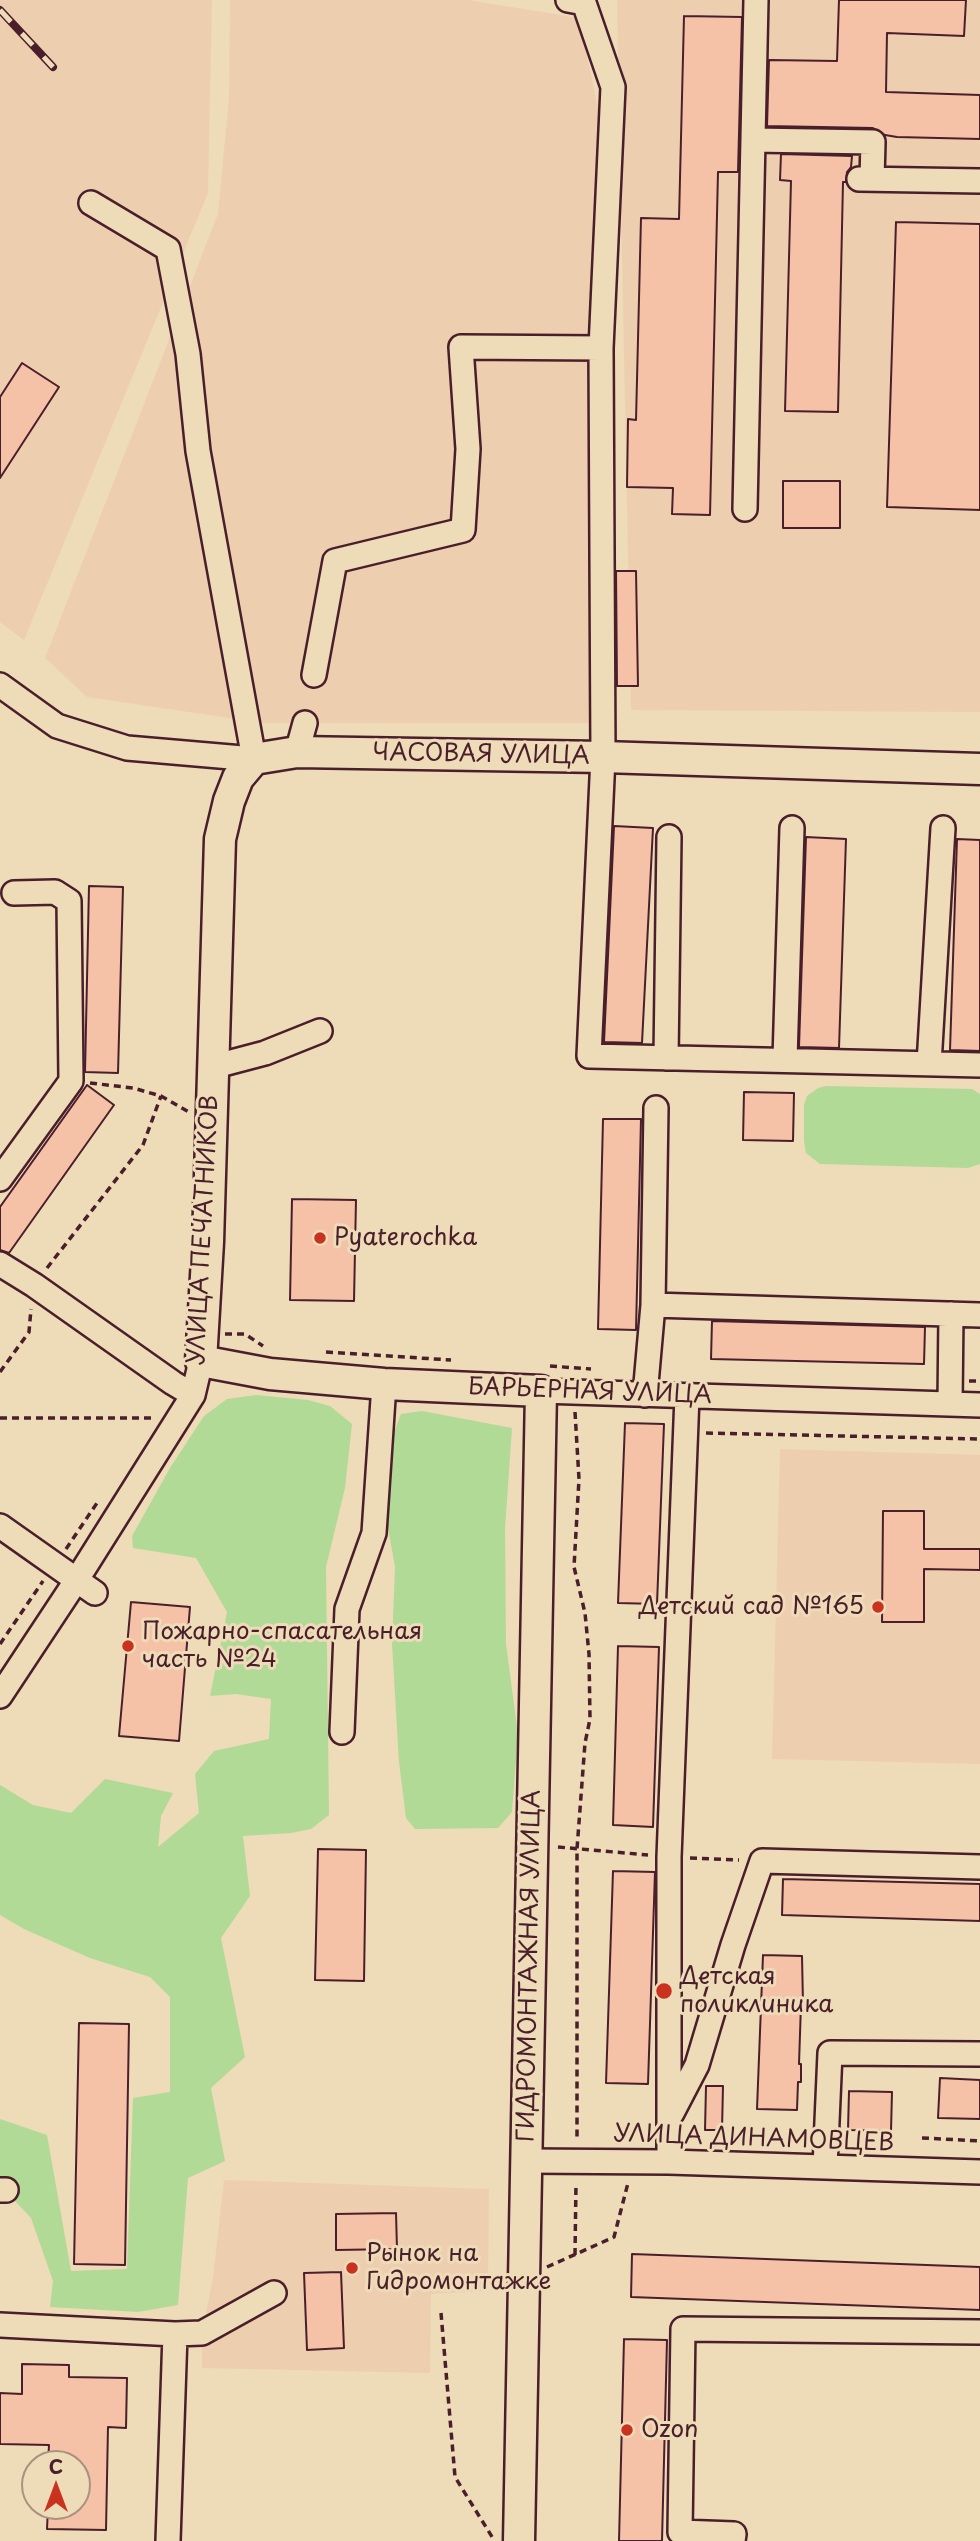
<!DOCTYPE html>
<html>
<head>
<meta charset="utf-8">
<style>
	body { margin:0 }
	#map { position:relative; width:980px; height:2541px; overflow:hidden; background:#eedbb8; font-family:"Playpen Sans",sans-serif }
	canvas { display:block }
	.north { position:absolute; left:21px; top:2450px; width:70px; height:70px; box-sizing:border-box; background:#eedbb8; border:2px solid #ac9080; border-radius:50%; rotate:0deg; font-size:19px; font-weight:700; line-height:28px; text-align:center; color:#4a1f2b }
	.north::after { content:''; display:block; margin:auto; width:24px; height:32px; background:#c8321e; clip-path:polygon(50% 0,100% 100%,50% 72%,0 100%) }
</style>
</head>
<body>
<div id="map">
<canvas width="980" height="2541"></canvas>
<div class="north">С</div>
</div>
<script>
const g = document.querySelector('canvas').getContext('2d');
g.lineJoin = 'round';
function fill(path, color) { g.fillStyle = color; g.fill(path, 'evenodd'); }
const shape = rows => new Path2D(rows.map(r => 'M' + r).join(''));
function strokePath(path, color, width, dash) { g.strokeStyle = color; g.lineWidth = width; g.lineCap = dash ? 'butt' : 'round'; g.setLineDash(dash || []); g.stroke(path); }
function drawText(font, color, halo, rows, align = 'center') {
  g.font = font + ' "Playpen Sans",sans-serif'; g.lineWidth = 6; g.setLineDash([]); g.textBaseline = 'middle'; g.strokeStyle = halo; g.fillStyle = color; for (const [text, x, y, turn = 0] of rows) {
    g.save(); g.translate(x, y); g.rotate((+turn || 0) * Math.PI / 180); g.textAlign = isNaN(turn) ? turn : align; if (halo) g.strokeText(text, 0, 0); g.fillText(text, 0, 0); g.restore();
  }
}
fill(shape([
	[0,0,212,0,208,193,24,640,0,622],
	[230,0,468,0,579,18,602,127,598,723,263,723,87,697,45,658,218,214,229,97],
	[617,0,980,0,980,712,631,710],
	[780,1449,980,1455,980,1764,772,1759],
	[224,2180,489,2189,488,2291,431,2294,430,2373,202,2368,202,2333,213,2278]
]), '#edcfb0');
fill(shape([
	[825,1086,972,1089,980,1094,980,1164,968,1168,820,1164,806,1153,804,1141,804,1105,807,1096,818,1088],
	[256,1395,308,1400,330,1406,352,1424,345,1488,326,1567,329,1815,311,1829,291,1833,243,1836,250,1896,221,1938,245,2057,211,2088,225,2161,188,2178,178,2305,138,2312,50,2307,53,2281,31,2218,0,2185,0,2119,47,2135,71,2271,127,2269,133,2098,170,2092,170,1997,150,1977,90,1958,24,1929,0,1915,0,1785,33,1805,71,1813,105,1779,173,1793,161,1816,158,1847,199,1813,195,1774,214,1751,269,1739,271,1699,236,1694,210,1696,227,1612,196,1558,133,1548,132,1536,170,1468,204,1416,227,1399],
	[422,1411,512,1428,505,1528,506,1644,518,1734,512,1812,498,1828,415,1829,406,1818,399,1762,392,1644,395,1567,388,1528,387,1488,391,1440,401,1414]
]), '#b1da97');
const building = shape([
	[839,0,966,0,964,36,887,33,886,92,980,95,980,139,897,137,885,135,873,128,767,126,769,60,837,61,839,0],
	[684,16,742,17,738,172,718,172,710,515,672,514,673,488,627,487,628,419,636,420,641,218,679,219,684,16],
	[781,154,852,156,851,167,847,172,846,182,843,182,838,412,785,411,791,181,780,180,781,154],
	[896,222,980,224,980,510,887,507,896,222],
	[22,363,59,387,0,478,0,397,22,363],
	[783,481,840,481,840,528,783,528,783,481],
	[616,571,636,571,638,686,617,686,616,571],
	[614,826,653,828,642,1043,604,1042,614,826],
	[806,837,846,839,839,1048,799,1047,806,837],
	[957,839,980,840,980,1051,950,1050,957,839],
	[89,886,123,887,118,1073,85,1072,89,886],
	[87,1085,114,1105,9,1253,0,1250,0,1207,87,1085],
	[744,1092,794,1093,793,1141,743,1140,744,1092],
	[603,1119,641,1119,636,1330,598,1329,603,1119],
	[292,1199,356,1200,354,1301,290,1300,292,1199],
	[712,1321,925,1327,924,1364,711,1359,712,1321],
	[625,1423,664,1424,657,1604,618,1603,625,1423],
	[883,1511,924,1511,924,1549,980,1549,980,1570,924,1569,924,1622,882,1622,883,1511],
	[131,1602,190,1607,179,1741,119,1736,131,1602],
	[618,1646,659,1647,653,1827,613,1825,618,1646],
	[318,1849,366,1850,364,1981,315,1980,318,1849],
	[613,1871,655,1872,648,2084,606,2083,613,1871],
	[783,1879,980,1884,980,1921,782,1915,783,1879],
	[763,1955,802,1956,803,2004,801,2004,799,2064,801,2064,801,2082,798,2082,797,2110,757,2109,763,1955],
	[79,2023,129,2024,125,2265,74,2264,79,2023],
	[940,2078,980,2080,980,2119,938,2118,940,2078],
	[706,2086,723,2086,722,2130,705,2130,706,2086],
	[849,2091,892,2092,891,2131,848,2130,849,2091],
	[396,2213,397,2249,336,2250,336,2214,396,2213],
	[632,2254,980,2267,980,2310,631,2297,632,2254],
	[341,2272,344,2348,307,2350,304,2273,341,2272],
	[624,2339,667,2340,662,2541,619,2541,624,2339],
	[22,2364,69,2365,69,2377,127,2378,126,2428,108,2427,106,2530,47,2529,48,2506,77,2506,77,2464,48,2464,49,2445,0,2444,0,2393,22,2394,22,2364]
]);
fill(building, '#f5c1a7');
strokePath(building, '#4a1f2b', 2);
const minor = shape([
	[568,0,584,3,613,87,601,348,603,757,589,1056,980,1065],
	[753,140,873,142,872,179],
	[859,179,980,181],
	[745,509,756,0],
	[314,675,335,561,463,530,468,449,461,347,601,348],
	[0,685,57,726,127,748,254,759,198,451,188,354,168,249,91,203],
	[297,752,305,723],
	[666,1058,669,837],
	[785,1059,792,828],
	[929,1064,943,828],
	[212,1067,265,1053,320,1031],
	[0,1179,71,1081,69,901,55,892,14,893],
	[0,1264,34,1285,173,1383,193,1395],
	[653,1305,656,1108],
	[541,1391,980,1405],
	[645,1395,653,1305,980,1315],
	[950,1404,951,1314],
	[0,1526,95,1593],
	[0,1696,76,1581,193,1395,201,1361],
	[342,1732,347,1609,374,1533,384,1384],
	[672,2113,697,2065,733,1945,762,1861,980,1867],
	[526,2161,669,2162,980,2172],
	[669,2162,669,1857,687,1396],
	[825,2167,830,2053,980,2054],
	[0,2190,6,2190],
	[0,2325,175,2334,168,2541],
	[175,2334,202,2333,274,2293],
	[733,2541,734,2534,680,2532,683,2329,980,2332]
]);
const major = shape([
	[519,2541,541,1391,384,1384,270,1374,201,1361,208,1242,220,839,229,801,238,778,254,759,297,752,603,757,980,769]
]);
strokePath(minor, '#4a1f2b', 28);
strokePath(major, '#4a1f2b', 35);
strokePath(shape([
	[90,1083,133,1088,161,1096,189,1112],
	[47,1268,143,1145,161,1096],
	[225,1334,245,1334,263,1346],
	[326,1352,451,1360],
	[550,1366,591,1369],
	[0,1372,29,1332,31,1309],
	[969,1381,980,1381],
	[575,1412,579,1479,574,1567,585,1613,589,1654,590,1719,585,1743,577,1849,577,2141],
	[0,1418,152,1418],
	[706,1433,980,1439],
	[66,1549,99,1500],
	[0,1644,43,1581],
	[558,1847,648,1855],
	[690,1858,739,1860],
	[922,2138,980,2141],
	[575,2255,576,2183],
	[547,2267,614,2237,628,2183],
	[441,2313,455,2477,494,2540]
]), '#4a1f2b', 3.5, [7, 5]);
strokePath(minor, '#eedbb8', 23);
strokePath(major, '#eedbb8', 30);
const rail = shape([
	[0,10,53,67]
]);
strokePath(rail, '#4a1f2b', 8);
strokePath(rail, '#eedbb8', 5, [16]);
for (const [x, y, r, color] of [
	[320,1238,7,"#c8321e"],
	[878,1607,7,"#c8321e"],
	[128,1646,7,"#c8321e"],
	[664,1991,9,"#c8321e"],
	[352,2268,7,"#c8321e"],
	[627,2430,7,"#c8321e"]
]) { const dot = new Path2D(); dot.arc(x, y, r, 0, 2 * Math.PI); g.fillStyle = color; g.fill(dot); strokePath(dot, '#eedbb8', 2.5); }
drawText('24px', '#4a1f2b', '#eedbb8', [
	["ЧАСОВАЯ УЛИЦА",481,755,1],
	["УЛИЦА ПЕЧАТНИКОВ",204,1230,-87],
	["БАРЬЕРНАЯ УЛИЦА",590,1392,2],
	["ГИДРОМОНТАЖНАЯ УЛИЦА",530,1966,-89],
	["УЛИЦА ДИНАМОВЦЕВ",754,2139,2]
]);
drawText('24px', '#4a1f2b', '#eedbb8', [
	["Pyaterochka",334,1238],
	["Детский сад №165",864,1607,"right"],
	["Пожарно-спасательная",142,1632],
	["часть №24",142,1660],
	["Детская",680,1977],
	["поликлиника",680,2005],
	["Рынок на",366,2254],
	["Гидромонтажке",366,2282],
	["Ozon",641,2430]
], 'left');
</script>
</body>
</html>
